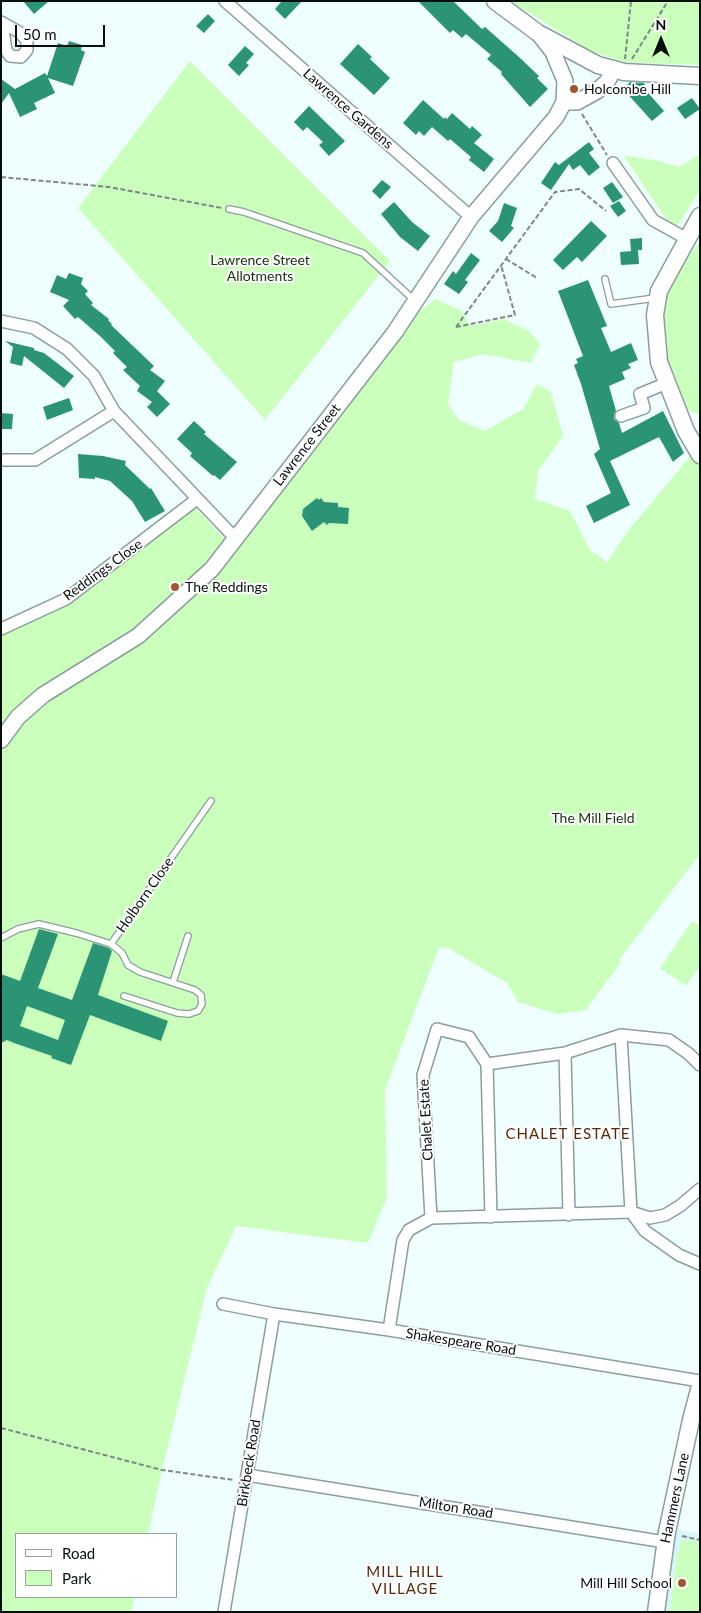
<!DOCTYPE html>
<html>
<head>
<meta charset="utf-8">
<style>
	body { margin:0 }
	#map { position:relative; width:701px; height:1613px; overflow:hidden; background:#efffff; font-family:Lato,sans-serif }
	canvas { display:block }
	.frame { position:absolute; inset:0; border:2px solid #060d0d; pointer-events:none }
	.legend { position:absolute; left:15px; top:1533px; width:162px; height:65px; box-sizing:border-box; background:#fff; border:1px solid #9b9e9e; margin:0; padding:6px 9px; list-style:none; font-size:15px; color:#060d0d }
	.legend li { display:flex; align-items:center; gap:10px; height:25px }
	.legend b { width:25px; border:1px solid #9b9e9e }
	.north { position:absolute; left:636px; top:15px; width:50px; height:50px; -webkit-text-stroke:4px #fff; paint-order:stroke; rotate:0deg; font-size:14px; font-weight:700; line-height:20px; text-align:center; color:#060d0d }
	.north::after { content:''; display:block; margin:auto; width:18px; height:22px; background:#060d0d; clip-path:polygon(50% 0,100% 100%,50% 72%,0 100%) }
	.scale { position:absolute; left:15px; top:25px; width:90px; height:22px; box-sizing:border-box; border:2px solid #060d0d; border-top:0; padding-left:6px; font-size:15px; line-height:18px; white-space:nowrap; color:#060d0d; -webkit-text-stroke:4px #fff; paint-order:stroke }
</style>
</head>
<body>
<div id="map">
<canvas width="701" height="1613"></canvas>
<div class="frame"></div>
<ul class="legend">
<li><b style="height:6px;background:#fff"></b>Road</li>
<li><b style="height:14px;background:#cbffbc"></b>Park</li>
</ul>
<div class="north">N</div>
<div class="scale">50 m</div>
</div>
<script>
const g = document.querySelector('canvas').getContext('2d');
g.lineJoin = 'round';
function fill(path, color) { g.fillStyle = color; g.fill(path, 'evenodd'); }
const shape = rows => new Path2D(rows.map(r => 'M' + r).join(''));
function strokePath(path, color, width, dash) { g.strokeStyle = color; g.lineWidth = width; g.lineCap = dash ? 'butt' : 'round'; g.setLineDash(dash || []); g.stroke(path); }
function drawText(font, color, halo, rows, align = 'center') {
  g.font = font + ' Lato,sans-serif'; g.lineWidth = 4; g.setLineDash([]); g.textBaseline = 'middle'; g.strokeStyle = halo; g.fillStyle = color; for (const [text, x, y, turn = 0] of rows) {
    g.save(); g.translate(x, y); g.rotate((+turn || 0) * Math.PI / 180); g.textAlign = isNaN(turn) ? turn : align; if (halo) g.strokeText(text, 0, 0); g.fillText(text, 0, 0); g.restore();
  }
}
fill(shape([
	[674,1529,700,1534,700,1612,660,1612]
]), '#d8f6f7');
fill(shape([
	[510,1,700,1,700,65,642,63,620,61,608,57,587,49],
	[190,61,390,261,265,420,78,208],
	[700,154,700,190,674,231,624,156,655,160,680,167],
	[700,241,699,392,700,415,685,408,667,358,662,311,664,289],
	[435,299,462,311,470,326,504,319,529,331,540,344,531,363,483,354,454,362,448,404,459,420,485,431,523,409,537,384,551,392,563,436,538,471,535,499,570,511,590,550,607,562,628,531,697,448,700,450,700,854,619,960,621,962,586,1010,558,1014,518,1002,507,983,448,948,439,947,385,1090,387,1197,368,1243,236,1226,207,1288,162,1470,148,1534,16,1534,16,1597,135,1597,131,1612,1,1612,1,629,68,597,195,508,230,544,395,332],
	[692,921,700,926,700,966,686,986,660,968],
	[682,1540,700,1542,700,1612,670,1612,677,1558]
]), '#cbffbc');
fill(shape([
	[23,1,49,1,34,14],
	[282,1,302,1,285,19,275,9],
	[418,1,453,1,482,29,485,27,519,57,539,76,537,78,548,89,530,107,501,74,502,72,487,59,491,55,466,34,462,38,453,30,450,33],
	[208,14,215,21,204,33,196,26],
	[69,41,82,45,81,50,85,52,73,86,48,78,55,93,34,103,37,109,20,117,9,93,1,104,1,79,15,89,45,73,47,76,58,43,67,46],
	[358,44,372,57,370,59,390,78,374,95,340,64],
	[245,46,254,54,246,63,249,65,239,76,228,65],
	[630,82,644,83,645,85,643,87,664,111,652,121,623,89],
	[692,98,700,109,685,119,677,108],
	[423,100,444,119,445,117,447,119,452,113,470,129,472,126,482,135,474,143,494,159,484,172,469,160,471,157,450,139,448,141,432,127,424,136,419,131,416,135,403,123],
	[309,106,345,141,329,156,319,145,323,142,307,127,303,131,294,122],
	[589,142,594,149,589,153,600,167,589,176,580,165,573,170,569,164,551,190,541,183,555,162,559,165],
	[382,180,391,187,380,199,372,191],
	[612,182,623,197,613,203,603,188],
	[619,201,626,211,618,217,610,206],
	[394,202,412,222,430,236,418,251,400,237,381,214],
	[504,203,517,208,511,226,514,228,502,242,489,231,498,221],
	[591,221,607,236,582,262,577,257,563,270,553,260],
	[642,238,642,250,638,250,639,264,621,265,620,252,632,251,631,251,630,239],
	[471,253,480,260,465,280,468,282,459,294,444,284,453,271,456,274],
	[69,273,83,278,81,284,88,291,85,294,93,303,91,305,109,319,108,320,112,324,111,325,154,366,150,370,165,381,157,391,170,404,157,417,147,407,152,402,137,391,140,386,123,370,127,367,113,353,115,351,100,336,78,317,75,319,63,306,69,300,50,292,57,275,66,279],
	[588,280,607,326,601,328,611,352,631,343,638,360,628,364,631,368,622,372,625,379,609,386,616,411,614,414,614,419,619,423,622,433,663,411,684,453,673,462,659,437,610,461,630,505,594,523,586,506,611,493,594,454,600,449,581,384,574,365,578,363,576,359,583,356,558,291],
	[5,341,34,348,34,350,44,353,74,376,64,388,24,356,22,366,10,363,13,347],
	[69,398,73,410,47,420,43,407],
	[1,413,13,414,12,429,1,429],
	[194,421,206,432,204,434,237,462,220,480,214,475,213,476,190,456,192,453,177,439],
	[78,454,103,456,126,461,125,465,150,489,151,488,165,511,145,522,132,501,110,481,95,477,95,479,79,478],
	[317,498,319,500,321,498,324,502,338,503,338,507,349,508,348,524,329,523,327,525,324,522,312,531,302,516,303,509],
	[39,929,58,934,38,988,72,1000,93,943,109,948,112,951,98,995,168,1021,161,1041,90,1015,71,1065,51,1058,52,1056,14,1043,7,1040,1,1043,1,974,20,981],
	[27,1006,65,1020,58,1040,20,1026]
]), '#2b9474');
const service = shape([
	[229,209,244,212,363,253,415,301],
	[605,279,611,304,655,298],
	[1,938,18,929,39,924,76,933,111,944,211,801],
	[111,944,122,953,128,965,140,972,195,990,201,995,202,1004,198,1011,189,1014,177,1013,124,996],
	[173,982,188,936]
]);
const minor = shape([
	[225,1,471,217],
	[1,22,19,32,27,40,27,50,21,57,10,56,6,50,2,23],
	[613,163,653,220,687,239],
	[1,321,34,328,67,349,94,376,114,411],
	[621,416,644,408,640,394,667,383],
	[1,460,35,460,114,411,235,538],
	[1,629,66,599,197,499],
	[621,1035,631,1212,645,1231,679,1255,700,1264],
	[565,1053,569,1215],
	[487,1064,565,1053,621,1035,669,1040,689,1054,700,1065],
	[431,1218,423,1075,437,1029,469,1037,487,1064,491,1217],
	[223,1304,274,1314,389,1330,700,1381],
	[389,1330,403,1240,409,1230,431,1218,631,1212,650,1218,665,1215,680,1206,700,1189],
	[247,1475,665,1542],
	[224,1612,274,1314]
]);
const tertiary = shape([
	[564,102,577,102,597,91,607,82,614,69],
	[1,740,18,717,43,695,138,636,212,569,395,332,471,217,556,117,564,102,565,81,553,52,539,34]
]);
const secondary = shape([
	[495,1,538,33,598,65,624,72,700,76],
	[700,216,659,291,655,315,659,362,686,431,700,455],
	[656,1612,667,1532,691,1420,700,1386]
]);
strokePath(service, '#8b9d9e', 8);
strokePath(minor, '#8b9d9e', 14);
strokePath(tertiary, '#8b9d9e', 18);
strokePath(secondary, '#8b9d9e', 19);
strokePath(shape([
	[625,59,631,1],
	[632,59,668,1],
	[582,114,607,155],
	[1,177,109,187,222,208],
	[506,259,537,278],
	[456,327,555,192,579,189,606,211],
	[456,327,515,315,501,265],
	[1,1428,162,1470,234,1480],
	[682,1536,700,1540]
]), '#7c8888', 2, [5, 2.5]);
strokePath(service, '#fff', 5.5);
strokePath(minor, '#fff', 11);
strokePath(tertiary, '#fff', 15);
strokePath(secondary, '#fff', 16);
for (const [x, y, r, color] of [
	[574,89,5,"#9d572e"],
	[175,587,5,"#9d572e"],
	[682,1583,5,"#9d572e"]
]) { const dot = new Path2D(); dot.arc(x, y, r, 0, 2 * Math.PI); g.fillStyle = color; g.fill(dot); strokePath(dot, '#fff', 2); }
drawText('14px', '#060d0d', '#fff', [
	["Holcombe Hill",584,89],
	["The Reddings",185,587],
	["Mill Hill School",672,1583,"right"]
], 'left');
drawText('14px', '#060d0d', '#fff', [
	["Lawrence Gardens",348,109,41],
	["Lawrence Street",307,445,-52],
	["Reddings Close",103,570,-36],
	["Holborn Close",145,895,-55],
	["Chalet Estate",426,1120,-93],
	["Shakespeare Road",461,1342,9],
	["Birkbeck Road",249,1463,-81],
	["Hammers Lane",675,1498,-78],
	["Milton Road",456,1508,9]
]);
drawText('14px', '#113305', '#fff', [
	["Lawrence Street",260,260],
	["Allotments",260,276],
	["The Mill Field",593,818]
]);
g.letterSpacing = '1px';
drawText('15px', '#58290b', '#fff', [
	["CHALET ESTATE",568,1134],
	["MILL HILL",405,1572],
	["VILLAGE",405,1589]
]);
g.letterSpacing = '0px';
</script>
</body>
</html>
